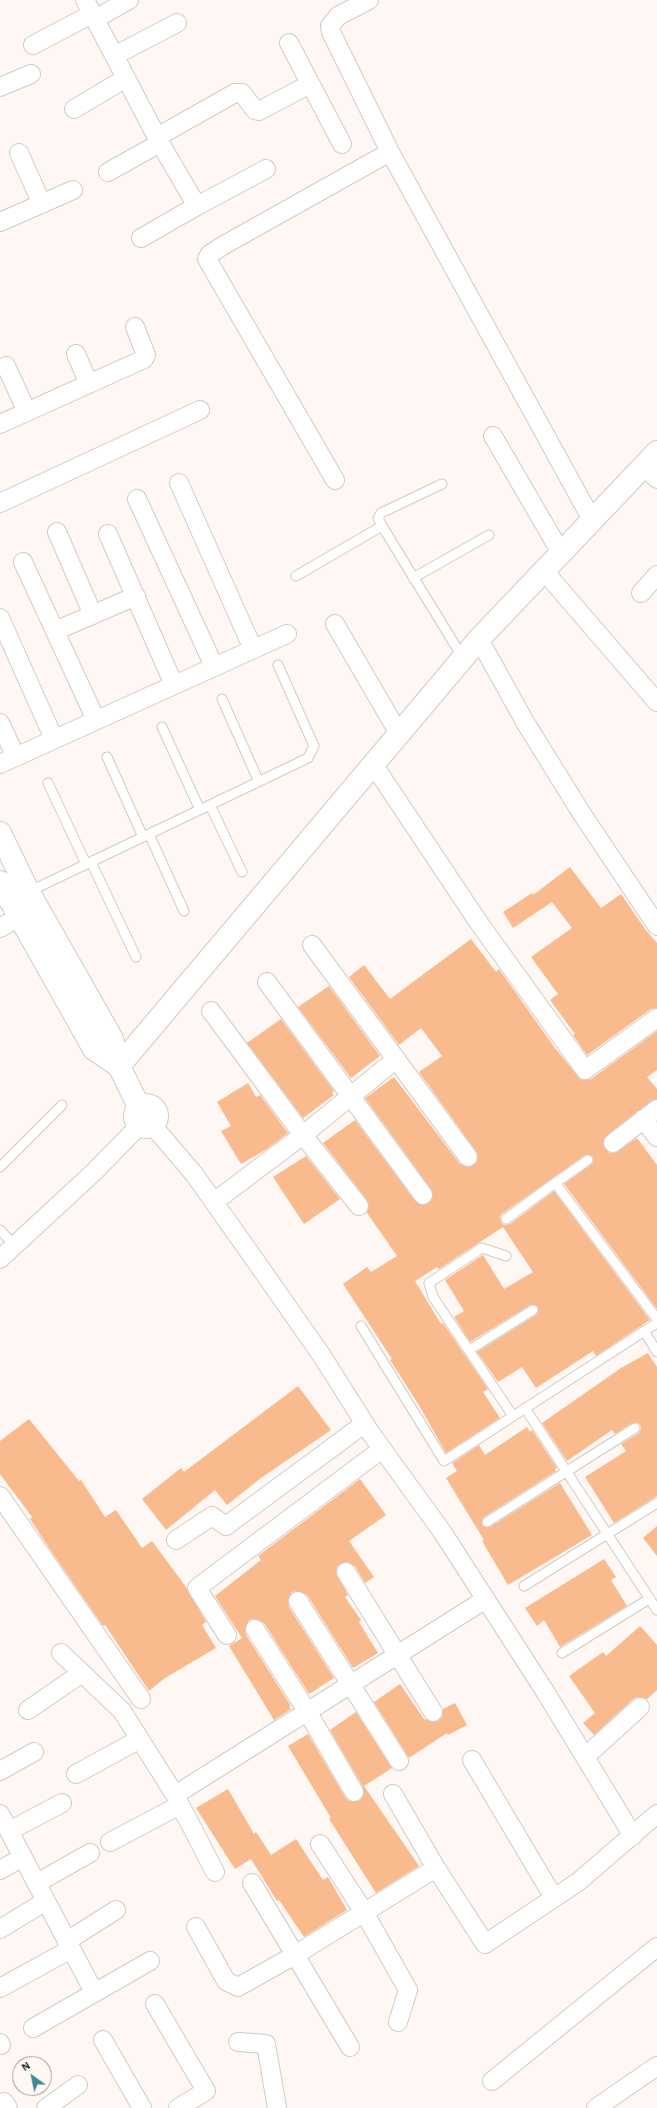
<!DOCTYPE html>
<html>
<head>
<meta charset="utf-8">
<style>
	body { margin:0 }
	#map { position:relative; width:657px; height:2108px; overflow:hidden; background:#fef7f3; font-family:"Alegreya Sans",sans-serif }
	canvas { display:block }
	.north { position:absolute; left:12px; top:2056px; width:40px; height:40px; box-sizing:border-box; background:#fef7f3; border:1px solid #a29d99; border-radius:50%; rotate:327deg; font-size:11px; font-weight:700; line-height:16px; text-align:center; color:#181512 }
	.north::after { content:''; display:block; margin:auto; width:14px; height:18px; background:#418693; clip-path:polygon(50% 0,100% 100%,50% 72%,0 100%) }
</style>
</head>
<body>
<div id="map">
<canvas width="657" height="2108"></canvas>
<div class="north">N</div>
</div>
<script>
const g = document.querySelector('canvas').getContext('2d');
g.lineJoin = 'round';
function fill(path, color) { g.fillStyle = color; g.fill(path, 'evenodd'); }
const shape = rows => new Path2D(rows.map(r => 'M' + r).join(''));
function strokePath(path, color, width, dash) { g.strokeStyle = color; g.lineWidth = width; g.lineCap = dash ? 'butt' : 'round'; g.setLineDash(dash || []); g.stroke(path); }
fill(shape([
	[570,867,601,908,621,894,645,929,657,943,657,1008,651,1009,587,1055,573,1035,575,1034,550,1000,558,994,531,957,572,928,552,902,513,928,503,912,532,893,533,895],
	[471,939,496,972,499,969,555,1048,580,1079,586,1080,591,1079,657,1031,657,1070,647,1077,657,1089,657,1099,651,1101,607,1135,603,1144,609,1153,615,1153,637,1138,657,1165,657,1309,564,1184,593,1163,593,1156,585,1155,502,1214,500,1217,501,1222,504,1225,510,1224,554,1191,650,1320,596,1356,593,1351,536,1388,522,1367,498,1382,477,1352,536,1315,538,1312,538,1307,535,1305,530,1305,470,1342,454,1317,464,1311,445,1280,483,1255,504,1289,533,1272,503,1227,439,1269,437,1267,415,1281,441,1324,443,1323,488,1389,483,1392,500,1418,446,1453,420,1407,390,1360,392,1359,343,1284,367,1267,371,1272,397,1256,367,1213,369,1205,367,1200,323,1143,355,1120,415,1201,424,1205,429,1203,433,1194,431,1189,365,1098,394,1077,460,1164,469,1167,477,1162,478,1156,476,1151,419,1072,442,1056,421,1028,399,1045,349,977,364,965,390,999],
	[329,986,380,1056,351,1078,298,1007],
	[281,1019,334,1091,332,1093,334,1095,303,1118,247,1043],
	[248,1083,256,1097,260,1095,288,1133,267,1149,241,1164,221,1131,231,1126,217,1102],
	[306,1156,340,1199,304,1224,273,1177],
	[648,1353,657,1367,657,1496,614,1523,585,1477,626,1451,621,1444,639,1433,641,1428,640,1424,632,1423,615,1434,612,1430,567,1461,542,1423,621,1368],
	[298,1386,331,1430,261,1478,227,1505,215,1490,166,1530,142,1499,181,1468,184,1472],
	[29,1419,79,1481,81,1480,105,1517,116,1510,142,1548,152,1541,186,1587,206,1622,202,1625,216,1648,165,1678,149,1691,105,1625,103,1626,49,1548,30,1519,32,1517,0,1474,0,1441],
	[527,1427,530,1432,532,1430,557,1468,555,1469,556,1471,484,1517,482,1520,482,1525,485,1527,490,1527,560,1483,592,1535,508,1585,482,1541,484,1540,446,1478,457,1471,452,1463,479,1445,485,1455],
	[360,1479,386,1515,349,1541,374,1577,365,1583,355,1566,346,1562,337,1567,336,1573,348,1595,345,1597,361,1620,359,1622,378,1653,353,1668,307,1595,298,1591,292,1592,288,1601,289,1607,334,1678,309,1694,264,1623,255,1619,249,1620,245,1629,246,1635,291,1706,289,1707,291,1709,274,1720,229,1646,242,1638,215,1596,261,1560,258,1556],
	[657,1526,657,1556,643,1538],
	[604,1559,616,1577,611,1580,627,1606,560,1647,544,1620,537,1626,525,1608],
	[640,1626,657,1645,657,1690,647,1699,638,1697,633,1699,594,1735,583,1723,595,1713,569,1676,603,1652,606,1656],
	[400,1684,424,1719,433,1722,438,1721,442,1717,443,1709,455,1703,467,1725,448,1735,447,1733,409,1758,374,1702],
	[356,1712,392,1768,364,1786,419,1866,376,1893,329,1819,331,1818,288,1746,308,1734,345,1797,349,1801,359,1801,363,1797,363,1787,330,1730],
	[228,1789,254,1834,256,1832,271,1855,296,1839,323,1880,328,1877,347,1910,304,1937,279,1900,277,1901,251,1859,235,1869,196,1808]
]), '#f9ba8d');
const lane = shape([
	[382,526,378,518,381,513,442,484],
	[296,576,382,526,463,658],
	[413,578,489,535],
	[222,699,259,782],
	[162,727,200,810],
	[107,757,143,837],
	[48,783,86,864],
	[210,805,242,872],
	[149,834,184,911],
	[91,862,136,957],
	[28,892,308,758,314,746,278,665],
	[588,1160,555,1183,657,1319],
	[0,1167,62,1105],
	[506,1219,555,1183],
	[0,1230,15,1246],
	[506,1256,482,1248,429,1283,433,1297,513,1416],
	[361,1326,444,1461,657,1323],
	[644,1331,657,1352],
	[469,1350,533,1310],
	[525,1408,657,1610],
	[487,1522,635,1428],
	[524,1586,657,1503],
	[562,1653,649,1599]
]);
const street = shape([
	[85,0,160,143,197,206,266,169],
	[369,0,338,16,330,26,331,32,390,152],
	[95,19,129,0],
	[289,43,342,144],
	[33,45,92,14],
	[114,56,177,23],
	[0,87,31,74],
	[74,109,126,78],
	[157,137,235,93,242,93,255,110,259,111,310,84],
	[19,153,42,204],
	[108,172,160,143],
	[0,222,73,190],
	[141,238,197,206],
	[76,354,89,384],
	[6,366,27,412],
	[0,424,144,359,146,355,135,327],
	[493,436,561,553],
	[643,466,657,479],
	[335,480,207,259,210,254,224,245,390,152,592,520],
	[179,483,253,649],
	[137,499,214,666],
	[0,503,200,410],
	[57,532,93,615],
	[108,534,174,685],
	[23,562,96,720],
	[544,571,657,702],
	[641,593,657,575],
	[0,618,54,739],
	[335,624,398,732],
	[55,631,136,596],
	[479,639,525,722,582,814,657,926],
	[0,723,16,757],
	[0,764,287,634],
	[373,764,479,923,585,1070,657,1018],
	[0,928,30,910],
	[312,945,468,1157],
	[267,982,423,1195],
	[211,1011,303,1135,359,1206],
	[643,1119,657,1137],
	[153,1126,194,1174,250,1253,322,1356,370,1432,443,1533,546,1693,633,1836],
	[613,1143,657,1109],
	[214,1202,303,1135,395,1060],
	[0,1259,94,1172,139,1126],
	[0,1496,141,1699],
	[176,1540,212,1516,226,1526,364,1424],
	[346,1572,433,1712],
	[298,1601,399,1761],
	[255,1629,307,1711,354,1792],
	[227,1635,197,1588,382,1449],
	[61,1653,122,1711,175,1795,215,1872],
	[28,1710,82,1673],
	[585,1757,640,1707],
	[472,1760,554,1898],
	[0,1771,34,1752],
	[76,1774,140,1739],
	[393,1794,436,1868],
	[175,1795,486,1599],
	[0,1814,94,1992],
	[9,1831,62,1803],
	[110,1842,180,1805],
	[320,1844,364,1912,408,1990,398,2022],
	[0,1870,23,1857],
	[37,1883,90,1853],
	[252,1883,350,2047],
	[196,1927,226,1981,238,1987,295,1955,436,1868,485,1944,578,1882,657,1814],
	[0,1929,46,1901],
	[67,1941,116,1910],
	[0,1988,71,1949],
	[155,2004,206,2091,178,2108],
	[33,2028,150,1961],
	[103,2040,142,2108],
	[238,2042,266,2044,277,2108],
	[0,2043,1,2045],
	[492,2081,657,1947],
	[4,2102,8,2108],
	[46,2108,78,2085],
	[596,2108,657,2066]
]);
const secondary = shape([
	[0,833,28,891,112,1039,119,1066,139,1107],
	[0,882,94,1049,119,1066],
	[119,1066,479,639,657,452],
	'135 1116a11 11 0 1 1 22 0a11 11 0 1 1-22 0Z'
]);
strokePath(lane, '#d4cac3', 11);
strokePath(street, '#d4cac3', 20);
strokePath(secondary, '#d4cac3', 24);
strokePath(lane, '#fff', 9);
strokePath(street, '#fff', 18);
strokePath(secondary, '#fff', 22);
</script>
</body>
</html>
